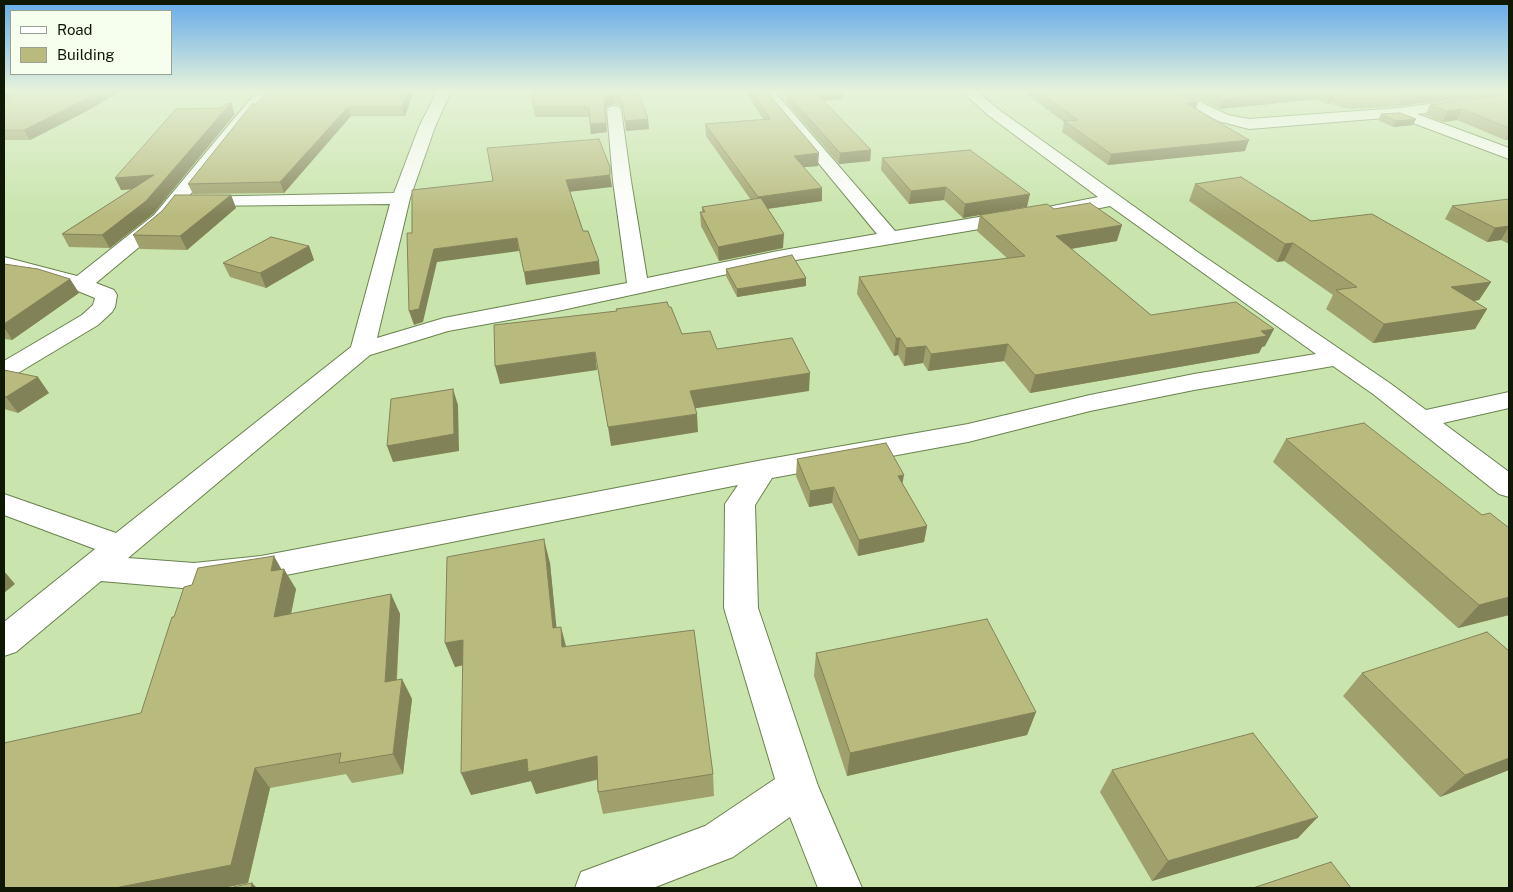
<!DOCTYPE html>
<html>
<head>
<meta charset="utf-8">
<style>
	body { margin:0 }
	#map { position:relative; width:1513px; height:892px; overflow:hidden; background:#c9e5ad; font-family:"Public Sans",sans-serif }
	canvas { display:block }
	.frame { position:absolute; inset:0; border:5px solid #0e1804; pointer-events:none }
	.legend { position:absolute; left:10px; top:10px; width:162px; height:65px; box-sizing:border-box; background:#f6feee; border:1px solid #99a290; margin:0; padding:6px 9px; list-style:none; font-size:15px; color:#0e1804 }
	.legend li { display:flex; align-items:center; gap:10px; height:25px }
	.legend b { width:25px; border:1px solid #99a290 }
</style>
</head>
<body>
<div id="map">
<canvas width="1513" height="892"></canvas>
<div class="frame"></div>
<ul class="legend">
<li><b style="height:6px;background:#fff"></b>Road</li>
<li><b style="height:14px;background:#b9ba7e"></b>Building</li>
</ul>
</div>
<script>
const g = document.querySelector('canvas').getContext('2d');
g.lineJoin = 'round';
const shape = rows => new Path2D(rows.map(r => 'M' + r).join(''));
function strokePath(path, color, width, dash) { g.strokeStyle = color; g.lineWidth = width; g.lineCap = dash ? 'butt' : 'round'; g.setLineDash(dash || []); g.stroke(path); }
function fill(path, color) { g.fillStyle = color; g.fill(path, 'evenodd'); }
const minor = shape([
	[257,91,271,91,168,223,96,283,114,290,117,295,115,307,112,312,98,325,13,376,4,378,4,361,82,315,93,305,95,298,73,289,4,269,4,257,77,276,154,215,257,91],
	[437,91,451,91,435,127,410,198,377,338,444,318,627,283,613,181,607,110,609,107,614,106,619,107,621,110,631,181,647,278,778,251,877,234,759,91,774,91,895,231,1015,211,1022,213,1024,217,1022,221,1015,223,778,263,553,312,448,331,370,355,128,558,194,563,261,556,763,460,968,424,1090,395,1194,374,1316,354,1110,206,1055,217,1048,215,1046,211,1048,207,1098,197,988,115,961,91,977,91,998,109,1199,253,1391,384,1426,410,1509,392,1509,408,1443,423,1509,472,1509,497,1499,494,1373,394,1333,366,1194,390,1090,411,968,442,772,478,755,505,758,608,818,786,862,888,818,888,790,817,733,857,653,888,575,888,581,872,705,826,775,779,724,608,725,504,738,485,261,580,194,589,101,581,16,652,4,656,4,622,95,549,4,515,4,494,116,533,351,347,390,204,195,206,189,205,186,201,189,197,394,193,419,127,437,91],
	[1159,91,1177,91,1228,115,1249,119,1398,108,1509,94,1509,102,1417,114,1509,148,1509,159,1397,117,1249,129,1218,121,1161,94,1159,91]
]);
strokePath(minor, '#69824e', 2);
fill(minor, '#fff');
fill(shape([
	[26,91,121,91,87,111,30,140,4,140,4,102],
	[414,91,405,116,351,116,284,193,193,194,188,184,256,104],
	[638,91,648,119,649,129,626,131,623,109,619,105,614,104,607,106,605,110,607,132,591,134,589,117,535,117,533,107],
	[745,91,766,91,818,166,804,167,822,201,768,209,783,248,719,261,701,226,700,212,702,212,702,207,751,200,706,136,705,124,763,119],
	[1022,91,1175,91,1245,151,1108,165,1062,132,1064,122],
	[1181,91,1509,91,1509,93,1398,106,1353,109,1343,108,1332,103,1327,104,1317,99,1220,109],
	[786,93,843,99,824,101,871,150,870,161,839,164,786,102],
	[1509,94,1509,139,1505,140,1457,120,1443,122,1425,115,1430,105],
	[235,114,153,214,110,248,69,247,62,234,132,189,121,190],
	[1381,114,1416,119,1413,125,1393,127,1378,120],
	[882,158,1030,194,963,218,944,200,909,204,881,170],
	[1195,184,1311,221,1491,282,1479,300,1474,301,1487,309,1475,329,1373,343,1326,309,1333,295,1284,261,1277,262,1189,201],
	[231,195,236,208,187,250,140,249,133,235],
	[1509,199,1509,244,1501,240,1487,242,1445,219,1452,206],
	[1054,209,1117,241,1071,249,1151,315,1265,346,1262,347,1259,353,1030,393,1004,361,928,371,923,363,904,366,898,355,894,356,857,294,859,277,1007,258,977,231,980,215],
	[309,246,314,260,266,288,230,277,223,263],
	[4,264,70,279,79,293,12,340,4,339],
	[726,269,806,286,737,297,726,276],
	[4,370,49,393,18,413,4,409],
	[1286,439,1509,615,1458,628,1273,462],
	[797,459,902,483,927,526,924,542,858,556,832,503,809,507,796,476],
	[550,563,556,628,566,647,713,774,714,796,603,814,598,792,597,780,536,794,531,781,471,795,463,665,455,667,445,643],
	[282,569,296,589,291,614,391,594,400,614,397,680,402,679,412,699,403,774,352,783,346,774,270,788,248,883,223,888,4,888,141,713,174,617],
	[1509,651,1509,770,1440,797,1343,696,1362,673],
	[816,653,1036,712,1027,735,847,776,814,676],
	[1112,770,1298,838,1152,881,1100,792]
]), '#9fa06c');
fill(shape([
	[4,91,21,91,4,101],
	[100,91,121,91,87,111,30,140,24,130],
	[408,91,414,91,405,116,402,107],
	[824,91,843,91,843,99,815,101,815,92],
	[1301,91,1320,91,1317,99,1220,109,1224,99],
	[1444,91,1509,91,1509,92,1398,106,1403,96],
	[1336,93,1332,103,1327,104,1331,94],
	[613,95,614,104,607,106,605,110,607,132,591,134,590,124,606,97],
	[1198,102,1195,112,1186,103],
	[231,103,235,114,153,214,110,248,102,235,159,187,121,190,115,178],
	[348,107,351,116,284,193,280,182],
	[1462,109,1457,120,1443,122,1448,111],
	[648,119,649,129,626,131,625,121],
	[1416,119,1413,125,1393,127,1396,121],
	[1509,133,1509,139,1505,140],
	[1249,140,1245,151,1108,165,1111,154],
	[871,150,870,161,839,164,840,153],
	[819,153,818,166,794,168,794,156],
	[610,175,612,187,568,192,566,180],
	[946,187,944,200,909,204,911,191],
	[822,188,822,201,758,210,758,197],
	[1030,194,1027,207,963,218,965,204],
	[231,195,236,208,187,250,180,236],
	[1122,225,1117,241,1052,252,1056,236],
	[1509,226,1501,240,1487,242,1495,228],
	[784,234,783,248,719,261,718,247],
	[517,238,519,251,437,262,423,322,414,325,409,311,434,249],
	[1293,243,1284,261,1277,262,1285,244],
	[309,246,314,260,266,288,260,273],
	[599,261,600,274,526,285,524,272],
	[806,278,806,286,737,297,737,289],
	[70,279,79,293,12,340,4,327,4,324],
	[1491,282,1479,300,1439,306,1451,287],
	[1487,309,1475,329,1373,343,1384,324],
	[1274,329,1265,346,1262,347,1259,353,1030,393,1035,375],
	[896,338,900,338,898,355,894,356],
	[1008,344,1004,361,928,371,931,354],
	[926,346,923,363,904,366,906,348],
	[595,352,597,370,500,384,495,366],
	[810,373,809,391,691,409,690,391],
	[38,377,49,393,18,413,6,397],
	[453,389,458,405,459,451,393,462,387,446],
	[697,414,698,432,611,446,608,427],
	[904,475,901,491,898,476],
	[834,487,832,503,809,507,810,491],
	[927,526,924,542,858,556,859,540],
	[544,539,550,563,559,652,553,628],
	[274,556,283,572,284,569,296,589,286,638,274,617,271,571],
	[4,571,15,584,4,593],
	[391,594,400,614,395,702,385,682],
	[1509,597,1509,615,1458,628,1479,605],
	[561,627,567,650,562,647],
	[463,640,472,663,455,667,445,643],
	[402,679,412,699,403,774,393,754],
	[1036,712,1027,735,847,776,850,753],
	[597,756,602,778,536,794,531,781,471,795,461,773,527,759],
	[1509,758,1509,770,1440,797,1465,775],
	[255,768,270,788,248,883,223,888,115,888],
	[1318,817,1298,838,1152,881,1168,861],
	[252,883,257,888,251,888]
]), '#828258');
const building = shape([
	[26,91,100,91,82,101,24,130,4,130,4,102,26,91],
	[268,91,408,91,402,107,348,107,280,182,188,184,252,104,256,104,268,91],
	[531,91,638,91,648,119,625,121,622,100,618,96,613,95,606,97,604,101,606,123,590,124,589,107,533,107,531,91],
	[752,91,766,91,819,153,794,156,822,188,758,197,705,124,770,119,752,91],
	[798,91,824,91,815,92,871,150,840,153,786,93,798,91],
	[1037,91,1175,91,1198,102,1186,103,1249,140,1111,154,1064,121,1078,120,1037,91],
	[1206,91,1301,91,1224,99,1206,91],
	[1326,91,1444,91,1403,96,1358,99,1348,98,1336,93,1331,94,1326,91],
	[1509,94,1509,128,1462,109,1448,111,1430,105,1509,94],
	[231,103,146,201,102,235,62,234,154,175,115,178,176,109,221,108,226,104,231,103],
	[1400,113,1416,119,1396,121,1381,114,1400,113],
	[599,139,610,167,610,175,566,180,583,231,588,231,599,261,524,272,517,238,434,249,419,309,409,311,407,233,412,233,412,190,493,181,487,148,599,139],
	[970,150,1030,194,965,204,946,187,911,191,882,158,970,150],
	[1241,177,1311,221,1372,214,1491,282,1451,287,1487,309,1384,324,1336,290,1357,287,1293,243,1285,244,1195,184,1241,177],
	[175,195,231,195,180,236,133,235,162,211,175,195],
	[761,198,784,234,718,247,700,212,705,212,702,207,761,198],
	[1509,199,1509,226,1495,228,1452,206,1509,199],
	[1090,203,1122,225,1056,236,1151,315,1236,302,1274,329,1261,331,1267,336,1035,375,1008,344,931,354,926,346,906,348,900,338,896,338,859,277,1025,256,980,215,1047,204,1054,209,1090,203],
	[271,237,309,246,260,273,223,263,271,237],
	[792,255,806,278,737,289,726,269,792,255],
	[4,264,38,269,70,279,4,324,4,264],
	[667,302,669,307,671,307,682,334,710,331,717,349,792,338,810,373,690,391,697,414,608,427,595,352,495,366,494,325,617,311,616,309,667,302],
	[4,370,38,377,6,397,4,396,4,370],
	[453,389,454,434,387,446,391,399,453,389],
	[1364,423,1482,515,1490,513,1509,528,1509,597,1479,605,1286,439,1364,423],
	[886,443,904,475,898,476,927,526,859,540,834,487,810,491,797,459,886,443],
	[544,539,553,628,561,627,562,647,694,630,713,774,598,792,597,756,528,772,527,759,461,773,463,640,445,643,447,557,544,539],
	[274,556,271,571,284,569,274,617,391,594,385,682,402,679,393,754,339,763,341,753,255,768,231,865,115,888,4,888,4,743,141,713,172,617,174,617,184,587,192,585,198,568,274,556],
	[987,619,1036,712,850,753,816,653,987,619],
	[1487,632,1509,651,1509,758,1465,775,1362,673,1487,632],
	[1253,733,1318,817,1168,861,1112,770,1253,733],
	[1331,862,1351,888,1253,888,1331,862],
	[252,883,251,888,229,888,252,883]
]);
fill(building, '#b9ba7e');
strokePath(building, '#828258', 1);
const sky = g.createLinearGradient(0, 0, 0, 216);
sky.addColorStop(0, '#64aaea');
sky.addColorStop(0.42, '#e7f3da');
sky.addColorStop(1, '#e7f3da00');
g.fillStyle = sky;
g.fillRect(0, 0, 1513, 216);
</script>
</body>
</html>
